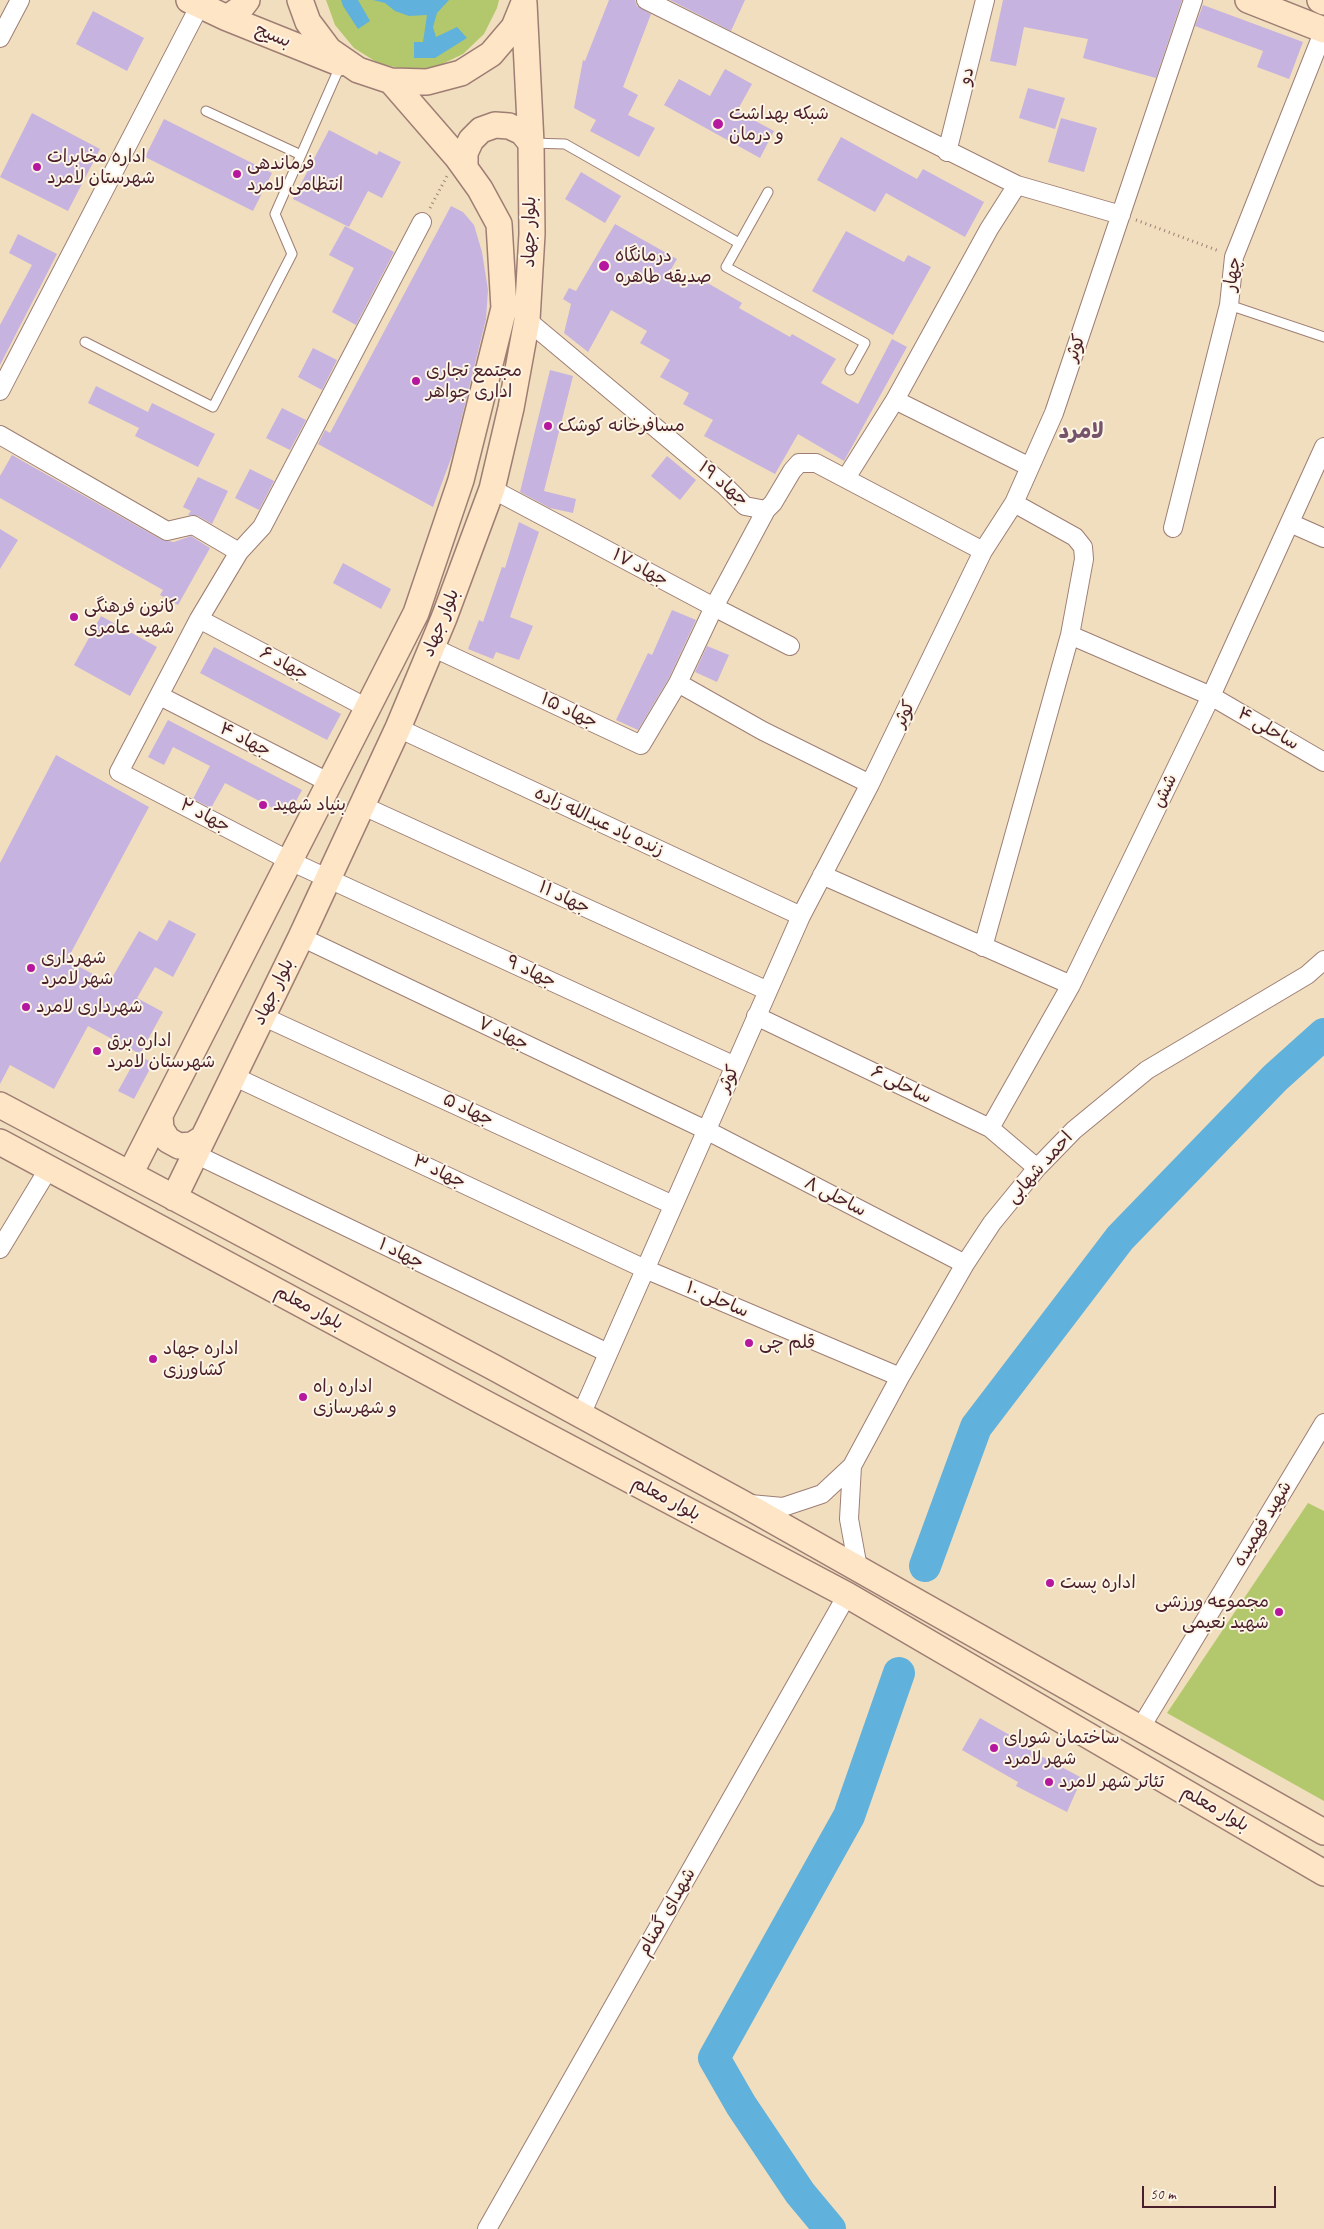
<!DOCTYPE html>
<html>
<head>
<meta charset="utf-8">
<style>
	body { margin:0 }
	#map { position:relative; width:1324px; height:2229px; overflow:hidden; background:#f1debe; font-family:Caveat,sans-serif }
	canvas { display:block }
	.scale { position:absolute; left:1142px; top:2186px; width:134px; height:22px; box-sizing:border-box; border:2px solid #4a1f2b; border-top:0; padding-left:6px; font-size:15px; line-height:18px; white-space:nowrap; color:#4a1f2b; -webkit-text-stroke:4px #fcf5e5; paint-order:stroke }
</style>
</head>
<body>
<div id="map">
<canvas width="1324" height="2229"></canvas>
<div class="scale">50 m</div>
</div>
<script>
const g = document.querySelector('canvas').getContext('2d');
g.lineJoin = 'round';
function fill(path, color) { g.fillStyle = color; g.fill(path, 'evenodd'); }
const shape = rows => new Path2D(rows.map(r => 'M' + r).join(''));
function strokePath(path, color, width, dash) { g.strokeStyle = color; g.lineWidth = width; g.lineCap = dash ? 'butt' : 'round'; g.setLineDash(dash || []); g.stroke(path); }
function drawText(font, color, halo, rows, align = 'center') {
  g.font = font + ' Caveat,"Playpen Sans Arabic",sans-serif'; g.lineWidth = 4; g.setLineDash([]); g.textBaseline = 'middle'; g.strokeStyle = halo; g.fillStyle = color; for (const [text, x, y, turn = 0] of rows) {
    g.save(); g.translate(x, y); g.rotate((+turn || 0) * Math.PI / 180); g.textAlign = isNaN(turn) ? turn : align; if (halo) g.strokeText(text, 0, 0); g.fillText(text, 0, 0); g.restore();
  }
}
fill(shape([
	[326,0,499,0,497,8,484,34,463,54,436,67,407,70,378,63,354,48,335,25],
	[1308,1503,1324,1511,1324,1801,1167,1713]
]), '#b3c86c');
fill(shape([
	[341,0,358,0,370,21,358,29,343,6],
	[373,0,449,0,437,13,433,27,436,37,457,27,467,38,435,58,414,58,414,42,423,42,427,15,409,16,395,11,385,3]
]), '#60b1db');
strokePath(shape([
	[925,1566,976,1427,1120,1238,1275,1078,1324,1034],
	[830,2229,800,2193,741,2105,714,2058,849,1816,899,1673]
]), '#60b1db', 32);
fill(shape([
	[609,0,635,0,637,6,651,14,623,87,638,95,628,115,655,128,639,157,590,131,596,120,574,108,583,60,585,61],
	[670,0,745,0,731,31],
	[1003,0,1182,0,1156,78,1083,58,1088,39,1024,27,1016,66,990,61],
	[1203,5,1303,42,1289,79,1257,67,1263,51,1195,26],
	[93,11,144,38,127,71,76,44],
	[725,69,752,84,737,111,774,131,760,158,664,105,679,79,710,96],
	[1028,88,1065,98,1055,129,1019,118],
	[32,113,100,149,68,211,0,177],
	[1061,118,1097,128,1084,172,1048,162],
	[164,119,272,173,253,211,145,157],
	[329,130,377,155,379,151,401,162,382,198,368,191,349,227,293,199],
	[841,137,917,179,923,169,984,202,965,237,886,193,875,212,817,180],
	[581,172,621,196,605,223,565,199],
	[451,206,463,212,474,225,482,252,488,290,486,319,453,453,433,507,318,444,325,430,330,433],
	[615,224,677,259,670,271,694,285,699,278,742,303,739,308,790,337,792,334,836,359,821,383,858,404,892,339,907,347,844,461,798,434,775,474,704,436,713,420,683,404,689,393,660,377,670,360,640,343,647,331,611,310,588,352,564,333,571,304,563,299,569,288,576,291],
	[345,226,394,252,356,325,332,312,354,268,329,255],
	[846,231,904,262,908,255,931,267,893,335,812,291],
	[18,234,57,254,0,365,0,325,32,265,9,253],
	[313,348,337,360,322,390,298,377],
	[550,370,573,376,544,491,576,499,573,513,550,508,520,492],
	[96,386,148,412,152,403,215,434,198,467,135,436,139,428,88,403],
	[282,408,306,420,290,450,266,438],
	[12,455,162,540,174,542,191,536,210,548,178,605,160,595,163,590,0,498,0,476],
	[667,456,696,480,680,500,651,476],
	[250,469,274,481,259,510,235,498],
	[198,477,228,491,212,524,198,516,188,515,191,511,183,507],
	[519,522,539,532,510,617,533,626,519,660,496,652,493,659,468,649,479,620,483,622,502,567,505,568],
	[0,529,18,540,0,569],
	[343,563,391,589,381,609,333,583],
	[672,610,696,620,669,678,638,730,616,720,648,653,652,655],
	[101,616,157,647,130,696,74,665],
	[707,646,729,655,717,682,695,672],
	[214,647,341,714,327,740,200,673],
	[168,720,302,790,288,816,225,783,211,808,193,799,210,766,173,747,164,765,148,757],
	[56,755,149,807,67,960,109,983,139,931,157,941,169,920,196,934,173,977,155,967,137,998,163,1012,140,1054,88,1026,54,1089,10,1065,0,1084,0,863],
	[138,1055,153,1063,134,1099,118,1091],
	[980,1718,1027,1745,1026,1748,1082,1778,1067,1812,1016,1786,1018,1782,962,1750]
]), '#c6b3df');
const lane = shape([
	[206,111,301,155],
	[531,143,565,144,739,243],
	[768,192,726,267,865,343,850,370],
	[1229,305,1324,337],
	[85,342,213,407,292,254,275,214,341,64]
]);
const street = shape([
	[646,0,1017,185,1121,215],
	[0,38,20,0],
	[947,152,985,0],
	[422,222,262,527,239,552,199,619,119,772,290,861,735,1066],
	[527,320,724,485,745,506,766,510,773,503,792,471,799,463,816,463,983,551],
	[0,391,200,5],
	[895,400,1030,467],
	[0,435,167,531,193,525,239,552],
	[846,478,895,400,989,229,1017,185],
	[766,510,714,607,790,646],
	[1290,523,1324,538],
	[1173,528,1229,305,1234,257,1324,30],
	[199,619,369,709],
	[1070,635,1211,696,1324,762],
	[432,647,641,745,678,683,714,607,492,489],
	[678,683,763,731,870,784],
	[160,696,330,783],
	[398,728,801,916],
	[361,805,768,991],
	[822,875,1071,985],
	[301,937,706,1130,965,1264],
	[983,947,1070,635,1084,559,1083,547,1075,537,1014,503],
	[262,1016,673,1205],
	[756,1016,990,1128,1037,1168],
	[233,1076,645,1269,900,1377],
	[990,1128,1071,985,1211,696,1324,447],
	[195,1154,608,1353],
	[0,1249,49,1168],
	[581,1415,801,916,870,784,983,551,1014,503,1054,413,1193,0],
	[852,1466,849,1519,858,1568],
	[750,1504,783,1507,822,1494,852,1466,900,1377,965,1264,992,1223,1037,1168,1074,1130,1147,1070,1307,975,1324,960],
	[1141,1727,1324,1423],
	[487,2229,847,1595]
]);
const secondary = shape([
	[189,0,227,18,339,63],
	[300,0,308,22,329,50,358,70,391,81,427,82,461,73,491,54,514,27,523,5],
	[1248,0,1324,30],
	[1320,0,1324,2],
	[227,18,240,9,247,0],
	[465,167,465,153,471,140,481,130,495,125,509,126,522,132,531,143],
	[0,1105,493,1367,742,1503,1324,1832],
	[160,1116,161,1129,168,1140,179,1146,192,1145,203,1138],
	[0,1142,481,1401,847,1595,1324,1873],
	[130,1174,416,613,461,480,504,308,499,224,480,189,457,157,391,81],
	[174,1198,301,937,398,728,444,618,492,489,511,408,527,320,532,234,531,143,524,3]
]);
strokePath(lane, '#9e7e74', 11);
strokePath(street, '#9e7e74', 20);
strokePath(secondary, '#9e7e74', 28);
strokePath(shape([
	[430,208,447,176],
	[1136,220,1219,251]
]), '#9e7e74', 3, [1, 4]);
strokePath(lane, '#fff', 9);
strokePath(street, '#fff', 18);
strokePath(secondary, '#fee5c5', 25);
for (const [x, y, r, color] of [
	[718,124,6,"#b5179e"],
	[37,167,5,"#b5179e"],
	[237,174,5,"#b5179e"],
	[604,266,6,"#b5179e"],
	[416,381,5,"#b5179e"],
	[548,426,5,"#b5179e"],
	[74,617,5,"#b5179e"],
	[263,805,5,"#b5179e"],
	[31,968,5,"#b5179e"],
	[26,1007,5,"#b5179e"],
	[97,1051,5,"#b5179e"],
	[749,1343,5,"#b5179e"],
	[153,1359,5,"#b5179e"],
	[303,1397,5,"#b5179e"],
	[1050,1583,5,"#b5179e"],
	[1279,1612,5,"#b5179e"],
	[994,1748,5,"#b5179e"],
	[1049,1782,5,"#b5179e"]
]) { const dot = new Path2D(); dot.arc(x, y, r, 0, 2 * Math.PI); g.fillStyle = color; g.fill(dot); strokePath(dot, '#fcf5e5', 2); }
drawText('18px', '#4a1f2b', '#fcf5e5', [
	["بسیج",273,36,22],
	["دو",967,76,-76],
	["بلوار جهاد",530,232,-89],
	["چهار",1233,274,-81],
	["کوثر",1076,348,-71],
	["جهاد ۱۹",723,484,40],
	["جهاد ۱۷",640,568,28],
	["بلوار جهاد",441,623,-68],
	["جهاد ۶",284,664,28],
	["جهاد ۱۵",569,711,25],
	["کوثر",905,714,-64],
	["ساحلی ۴",1268,729,30],
	["جهاد ۴",245,740,27],
	["شش",1165,791,-64],
	["جهاد ۲",205,816,27],
	["زنده یاد عبدالله زاده",599,822,25],
	["جهاد ۱۱",564,898,25],
	["جهاد ۹",531,972,25],
	["بلوار جهاد",274,992,-64],
	["جهاد ۷",503,1034,26],
	["کوثر",729,1079,-66],
	["ساحلی ۶",901,1085,26],
	["جهاد ۵",468,1110,25],
	["احمد شهابی",1040,1168,-48],
	["جهاد ۳",439,1172,25],
	["ساحلی ۸",835,1197,27],
	["جهاد ۱",401,1254,26],
	["ساحلی ۱۰",717,1300,23],
	["بلوار معلم",309,1308,28],
	["بلوار معلم",666,1499,28],
	["شهید فهمیده",1263,1524,-59],
	["بلوار معلم",1215,1809,30],
	["شهدای گمنام",667,1912,-60]
]);
drawText('18px', '#4a1f2b', '#fcf5e5', [
	["شبکه بهداشت",729,114],
	["و درمان",729,135],
	["اداره مخابرات",47,157],
	["شهرستان لامرد",47,178],
	["فرماندهی",247,164],
	["انتظامی لامرد",247,185],
	["درمانگاه",615,256],
	["صدیقه طاهره",615,277],
	["مجتمع تجاری",426,371],
	["اداری جواهر",426,392],
	["مسافرخانه کوشک",558,426],
	["کانون فرهنگی",84,607],
	["شهید عامری",84,628],
	["بنیاد شهید",273,805],
	["شهرداری",41,958],
	["شهر لامرد",41,979],
	["شهرداری لامرد",36,1007],
	["اداره برق",107,1041],
	["شهرستان لامرد",107,1062],
	["قلم چی",759,1343],
	["اداره جهاد",163,1349],
	["کشاورزی",163,1370],
	["اداره راه",313,1387],
	["و شهرسازی",313,1408],
	["اداره پست",1060,1583],
	["مجموعه ورزشی",1269,1602,"right"],
	["شهید نعیمی",1269,1623,"right"],
	["ساختمان شورای",1004,1738],
	["شهر لامرد",1004,1759],
	["تئاتر شهر لامرد",1059,1782]
], 'left');
drawText('bold 22px', '#75536a', '#fcf5e5', [
	["لامرد",1081,432]
]);
</script>
</body>
</html>
